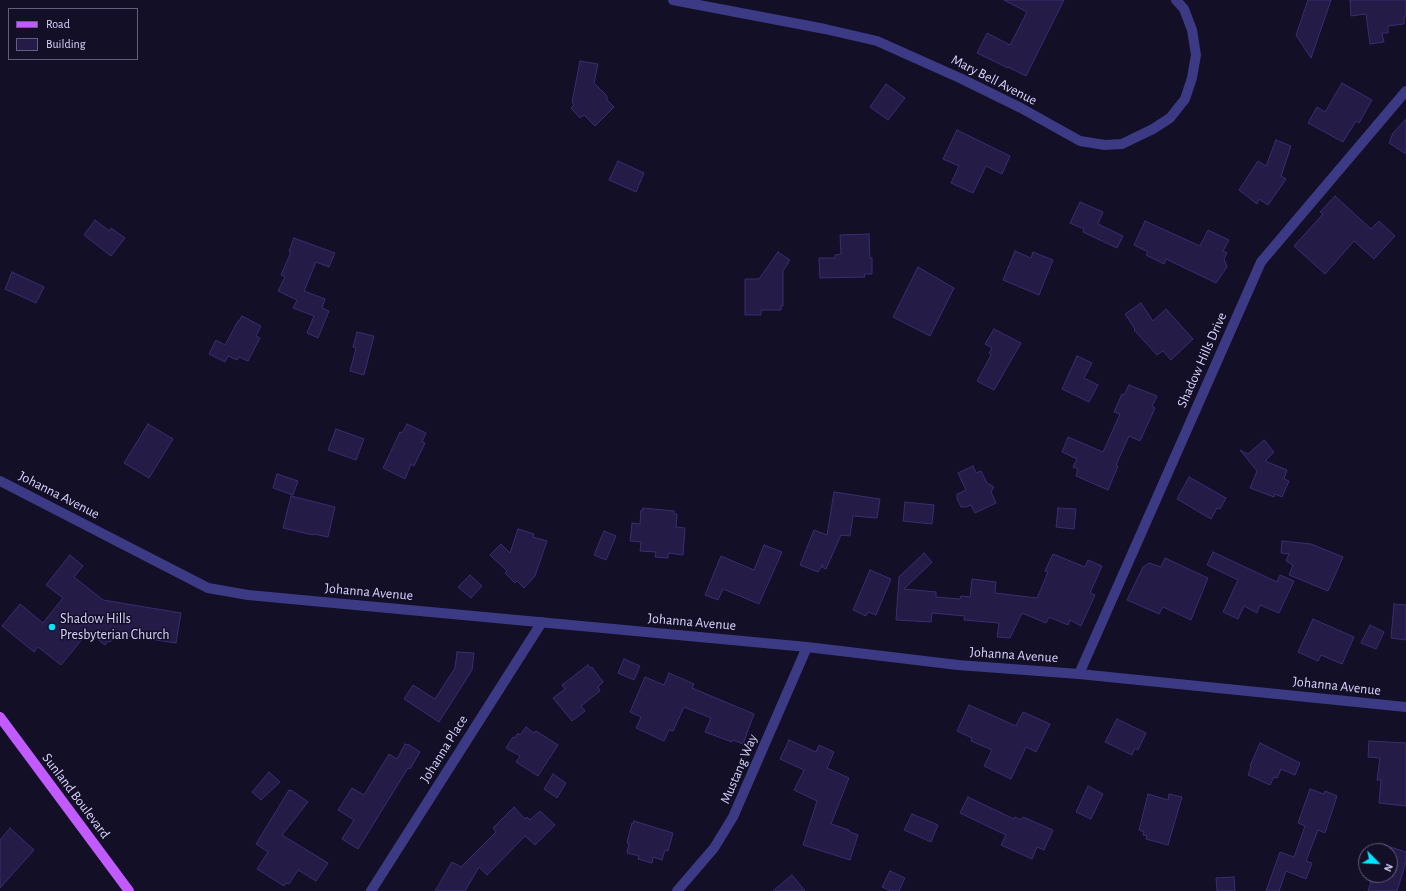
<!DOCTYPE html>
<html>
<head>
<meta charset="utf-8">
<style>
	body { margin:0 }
	#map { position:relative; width:1406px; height:891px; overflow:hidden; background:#130f26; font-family:"Alegreya Sans",sans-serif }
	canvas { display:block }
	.legend { position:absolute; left:8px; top:8px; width:130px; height:52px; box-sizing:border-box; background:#130f26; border:1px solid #625e7d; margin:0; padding:5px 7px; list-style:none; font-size:12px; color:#d9d4ff }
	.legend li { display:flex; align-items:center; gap:8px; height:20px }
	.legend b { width:20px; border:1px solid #625e7d }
	.north { position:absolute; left:1358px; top:843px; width:40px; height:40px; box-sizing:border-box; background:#130f26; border:1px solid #625e7d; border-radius:50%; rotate:114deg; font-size:11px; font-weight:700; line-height:16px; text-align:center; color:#d9d4ff }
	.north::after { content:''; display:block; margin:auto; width:14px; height:18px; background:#00e5ff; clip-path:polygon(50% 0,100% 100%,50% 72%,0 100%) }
</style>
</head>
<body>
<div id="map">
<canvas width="1406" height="891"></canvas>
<ul class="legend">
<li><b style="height:5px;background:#c25bff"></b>Road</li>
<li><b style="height:11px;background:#241b47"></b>Building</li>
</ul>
<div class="north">N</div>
</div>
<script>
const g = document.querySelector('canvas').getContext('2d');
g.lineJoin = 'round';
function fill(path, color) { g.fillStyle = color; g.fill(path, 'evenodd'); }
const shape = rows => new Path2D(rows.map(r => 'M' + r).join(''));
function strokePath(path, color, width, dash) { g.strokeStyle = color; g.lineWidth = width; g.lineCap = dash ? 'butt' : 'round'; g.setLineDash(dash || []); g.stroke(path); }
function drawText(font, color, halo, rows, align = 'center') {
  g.font = font + ' "Alegreya Sans",sans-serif'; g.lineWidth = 3; g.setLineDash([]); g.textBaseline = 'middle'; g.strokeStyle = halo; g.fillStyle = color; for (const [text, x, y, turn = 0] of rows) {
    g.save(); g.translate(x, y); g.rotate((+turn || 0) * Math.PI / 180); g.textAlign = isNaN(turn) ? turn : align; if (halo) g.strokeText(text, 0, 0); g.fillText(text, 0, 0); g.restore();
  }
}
const building = shape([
	[1004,0,1064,0,1026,76,1008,67,1008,68,977,53,987,33,1010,45,1027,12,1004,0],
	[1308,0,1331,0,1311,58,1296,35,1308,0],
	[1350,0,1406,0,1406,17,1404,17,1404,24,1388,26,1388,33,1382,33,1384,42,1370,44,1366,14,1351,16,1350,0],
	[580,61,598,64,594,83,607,96,607,100,614,107,595,126,584,115,580,118,571,108,574,105,572,102,580,61],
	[1342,83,1372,100,1359,123,1356,121,1343,142,1308,123,1317,107,1325,112,1342,83],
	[886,84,905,98,888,120,870,107,886,84],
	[1406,119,1406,154,1389,143,1393,133,1406,119],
	[957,130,1010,156,1002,174,986,166,973,193,951,183,959,166,943,159,957,130],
	[1276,140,1291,146,1281,176,1286,179,1268,205,1259,199,1257,204,1239,190,1258,161,1266,166,1276,140],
	[618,161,644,173,636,192,609,180,618,161],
	[1335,196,1371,229,1379,221,1395,236,1374,259,1354,241,1325,274,1294,246,1323,214,1320,212,1335,196],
	[1080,202,1103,212,1098,224,1123,236,1117,248,1083,232,1084,229,1070,223,1080,202],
	[95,220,109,231,111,228,125,238,111,256,84,235,95,220],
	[1145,221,1200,246,1208,230,1229,240,1223,251,1227,253,1224,259,1227,267,1216,283,1166,259,1164,264,1146,255,1148,252,1134,245,1145,221],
	[869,234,870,258,872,258,872,274,864,274,865,277,820,278,819,258,835,258,835,255,841,254,840,235,869,234],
	[294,238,335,253,329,267,316,262,304,291,325,299,322,308,329,311,318,338,307,333,314,316,293,308,297,300,278,291,285,277,281,275,291,252,289,251,294,238],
	[1015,251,1031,258,1033,252,1053,260,1039,295,1003,280,1015,251],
	[778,252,790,260,783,271,783,306,781,306,781,310,761,310,761,315,745,315,745,279,759,279,778,252],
	[918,267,954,288,930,336,893,317,918,267],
	[12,272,44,287,36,303,5,289,12,272],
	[1141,303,1153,321,1166,309,1193,339,1171,360,1163,351,1157,355,1134,330,1135,329,1125,314,1141,303],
	[242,316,261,326,256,336,260,338,248,361,239,357,237,360,228,356,225,362,209,354,216,340,225,345,238,321,239,321,242,316],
	[994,329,1021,343,994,390,977,381,991,355,989,353,992,348,985,344,994,329],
	[357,332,374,336,364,375,350,371,356,348,353,347,357,332],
	[1077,356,1092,363,1084,378,1098,385,1089,402,1062,389,1077,356],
	[1129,385,1157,396,1152,406,1155,408,1140,441,1129,436,1116,465,1118,466,1108,490,1076,476,1078,469,1073,467,1077,459,1062,452,1068,437,1103,452,1120,414,1114,412,1122,394,1124,395,1129,385],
	[148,424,173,439,149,478,124,463,148,424],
	[407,424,426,433,422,442,425,443,414,466,411,464,405,479,383,468,400,432,402,433,407,424],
	[336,429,364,439,356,460,328,450,336,429],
	[1264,440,1274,452,1265,461,1287,470,1284,479,1289,481,1282,497,1275,494,1274,497,1250,488,1257,471,1240,450,1248,454,1264,440],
	[973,466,976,473,981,471,987,483,994,487,991,492,996,503,975,513,971,505,966,507,961,507,957,499,957,494,966,490,958,473,973,466],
	[277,474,298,481,293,495,273,488,277,474],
	[1189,477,1226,498,1220,509,1217,508,1211,519,1177,499,1189,477],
	[834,492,880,499,877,518,853,516,850,536,841,535,826,569,822,567,823,564,818,572,800,565,814,530,827,535,834,492],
	[291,496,335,507,328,537,314,534,313,535,283,528,291,496],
	[905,502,934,505,932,524,903,521,905,502],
	[643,508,674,511,674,514,677,514,676,527,685,528,683,555,668,553,668,558,655,557,656,552,640,551,641,542,630,541,632,523,640,524,641,510,643,510,643,508],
	[1058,508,1076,509,1074,529,1056,527,1058,508],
	[518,529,534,534,533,537,547,541,535,576,524,588,517,581,515,583,505,573,507,571,490,555,501,544,510,553,518,529],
	[604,531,616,536,606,560,594,555,604,531],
	[1282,541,1311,544,1343,557,1328,591,1289,575,1293,565,1286,561,1289,554,1281,553,1282,541],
	[764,545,782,552,759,604,723,589,718,600,705,595,721,556,754,570,764,545],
	[1213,552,1277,582,1280,575,1294,581,1279,613,1260,605,1257,613,1244,606,1238,619,1223,612,1238,580,1207,565,1213,552],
	[924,553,932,562,904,589,936,592,936,597,960,599,961,596,970,597,972,579,996,582,995,593,1037,598,1048,572,1045,571,1053,554,1085,567,1088,560,1102,566,1090,593,1095,595,1081,626,1070,620,1068,625,1049,617,1046,623,1022,613,1010,638,997,637,999,623,964,620,965,616,932,613,931,622,896,620,899,577,924,553],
	[70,555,83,566,74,577,103,600,181,613,176,643,116,634,110,642,108,641,105,645,88,632,61,665,38,647,34,652,2,626,20,604,43,623,63,598,46,585,70,555],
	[1165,558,1208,578,1191,620,1163,607,1159,614,1127,600,1143,567,1149,563,1161,567,1165,558],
	[870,570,891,579,876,615,868,612,866,616,853,610,870,570],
	[470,575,482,586,471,598,458,587,470,575],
	[1394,604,1406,605,1406,640,1391,638,1394,604],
	[1313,619,1354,637,1342,664,1321,655,1318,661,1298,652,1313,619],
	[1370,625,1384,632,1376,649,1361,643,1370,625],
	[457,652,474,653,472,670,439,722,404,699,413,685,435,699,455,668,457,652],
	[624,659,640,666,634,680,618,673,624,659],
	[588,665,590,668,592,667,603,682,598,687,600,691,581,706,585,711,572,721,553,698,565,689,562,685,588,665],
	[669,673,694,684,692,688,754,714,743,744,733,740,732,742,705,732,711,718,684,707,673,731,669,730,664,741,636,728,641,717,630,712,645,677,664,685,669,673],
	[969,705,1016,726,1023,712,1050,724,1036,752,1026,747,1011,779,984,766,992,750,971,741,972,738,957,731,969,705],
	[1117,719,1146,733,1138,750,1135,748,1132,755,1105,742,1117,719],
	[526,727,534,733,536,731,558,745,538,776,516,762,520,756,506,748,513,737,515,738,518,733,520,735,526,727],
	[789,740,816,752,819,745,834,752,827,768,849,778,831,824,849,830,848,831,858,835,850,860,803,845,817,801,794,790,804,770,780,759,789,740],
	[1369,741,1406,743,1406,806,1379,803,1381,780,1377,780,1380,758,1368,757,1369,741],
	[1260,743,1300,763,1295,775,1281,769,1277,778,1274,777,1270,785,1248,775,1251,767,1250,766,1260,743],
	[405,744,407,745,408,744,420,752,410,769,408,768,358,849,342,839,354,820,338,810,352,788,364,795,389,754,397,759,405,744],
	[269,772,280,782,261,800,252,792,269,772],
	[553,774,566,783,557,798,544,789,553,774],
	[1088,786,1103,794,1091,819,1076,812,1088,786],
	[1310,789,1324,794,1325,791,1337,796,1325,833,1318,830,1306,861,1312,863,1306,879,1286,871,1279,891,1266,891,1280,852,1294,857,1305,826,1298,823,1310,789],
	[289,790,290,791,291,790,308,802,282,835,328,863,316,881,298,870,289,884,286,883,284,886,257,869,268,852,256,844,289,790],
	[1148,794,1168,800,1169,794,1182,797,1168,845,1146,839,1147,836,1143,835,1144,832,1139,830,1148,794],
	[968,797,1014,819,1015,817,1021,820,1023,817,1053,830,1044,850,1037,847,1032,859,1001,845,1006,835,960,813,968,797],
	[514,807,525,819,527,817,530,820,540,811,555,825,535,845,525,836,487,875,479,867,465,891,435,891,452,862,461,867,496,832,493,828,514,807],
	[912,814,938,825,931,842,904,830,912,814],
	[634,821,673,833,668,851,665,850,662,860,653,857,652,863,638,859,639,856,627,853,629,843,627,843,628,838,632,823,633,824,634,821],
	[10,828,34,850,0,888,0,840,10,828],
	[1390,847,1406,852,1406,862,1397,891,1368,891,1373,875,1390,875,1390,847],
	[890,871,905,878,899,891,891,891,882,887,890,871],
	[792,875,805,891,773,891,792,875],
	[1234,877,1235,891,1217,891,1216,878,1234,877]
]);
fill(building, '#241b47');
strokePath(building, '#3b2d73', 1);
strokePath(shape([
	[673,0,825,29,877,41,962,79,1021,108,1080,141,1105,145,1122,144,1153,129,1170,118,1185,99,1192,78,1196,55,1192,30,1184,9,1176,0],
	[0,481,208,588,248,595,807,647,958,665,1079,674,1406,707],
	[1079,674,1261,262,1406,91],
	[371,891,542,622],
	[677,891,714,848,733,817,807,647]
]), '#3d3a85', 10);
strokePath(shape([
	[0,717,129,891]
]), '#c25bff', 10);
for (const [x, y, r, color] of [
	[52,627,4,"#00e5ff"]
]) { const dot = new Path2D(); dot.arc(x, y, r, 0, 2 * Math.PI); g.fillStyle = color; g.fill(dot); strokePath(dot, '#130f26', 1.5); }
drawText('14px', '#d9d4ff', '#130f26', [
	["Mary Bell Avenue",994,80,27],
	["Shadow Hills Drive",1202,360,-66],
	["Johanna Avenue",59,495,27],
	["Johanna Avenue",369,592,5],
	["Johanna Avenue",692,622,5],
	["Johanna Avenue",1014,655,4],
	["Johanna Avenue",1337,686,6],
	["Johanna Place",444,749,-58],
	["Mustang Way",739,769,-67],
	["Sunland Boulevard",76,796,53]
]);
drawText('14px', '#d9d4ff', '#130f26', [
	["Shadow Hills",60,619],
	["Presbyterian Church",60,635]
], 'left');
</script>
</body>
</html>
